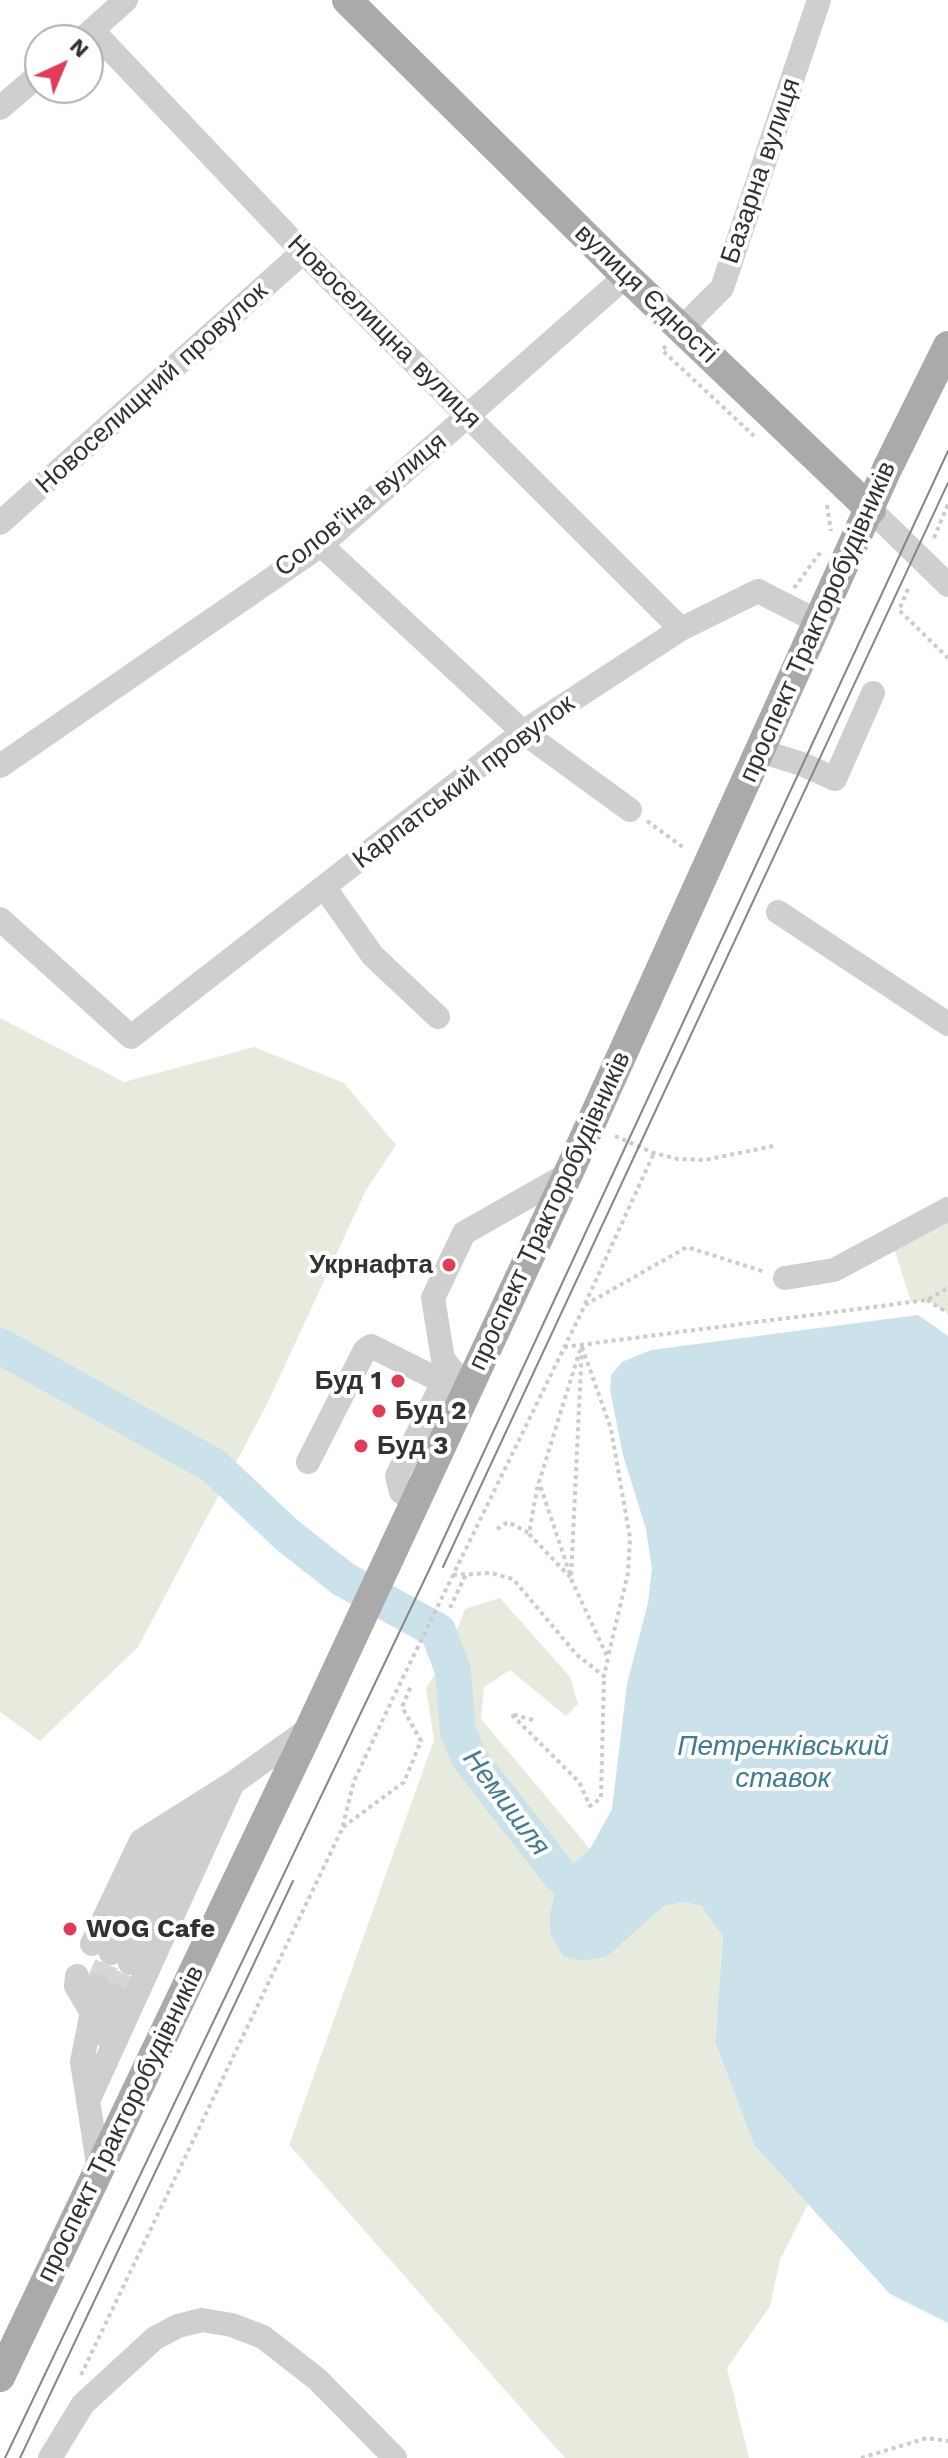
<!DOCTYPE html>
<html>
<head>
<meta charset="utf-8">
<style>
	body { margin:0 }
	#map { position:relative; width:948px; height:2458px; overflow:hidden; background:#fff; font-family:"Work Sans",sans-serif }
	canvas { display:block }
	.north { position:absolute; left:24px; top:24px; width:80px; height:80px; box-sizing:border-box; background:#fff; border:2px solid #adadad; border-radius:50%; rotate:44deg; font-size:22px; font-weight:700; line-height:32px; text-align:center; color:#323232 }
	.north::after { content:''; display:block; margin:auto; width:28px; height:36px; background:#e23b58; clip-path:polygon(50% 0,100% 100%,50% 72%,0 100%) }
</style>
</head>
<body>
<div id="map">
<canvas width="948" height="2458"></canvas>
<div class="north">N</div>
</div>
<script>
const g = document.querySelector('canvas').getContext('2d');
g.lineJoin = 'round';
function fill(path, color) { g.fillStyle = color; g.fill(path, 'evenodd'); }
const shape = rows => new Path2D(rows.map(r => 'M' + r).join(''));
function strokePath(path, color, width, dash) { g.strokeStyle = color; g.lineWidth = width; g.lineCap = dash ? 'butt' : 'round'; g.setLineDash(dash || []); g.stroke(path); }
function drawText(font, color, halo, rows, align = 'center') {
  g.font = font + ' "Work Sans",sans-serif'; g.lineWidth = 8; g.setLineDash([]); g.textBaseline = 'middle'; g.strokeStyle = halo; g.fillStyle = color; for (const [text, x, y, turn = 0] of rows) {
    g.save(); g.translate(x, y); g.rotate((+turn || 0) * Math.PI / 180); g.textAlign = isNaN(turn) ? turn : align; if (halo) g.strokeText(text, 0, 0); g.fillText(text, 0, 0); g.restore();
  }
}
fill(shape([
	[0,1018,124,1082,254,1047,344,1083,396,1145,366,1190,268,1402,138,1647,40,1741,0,1712],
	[948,1218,948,1313,927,1300,911,1302,894,1248],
	[500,1598,570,1677,578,1704,566,1716,510,1670,484,1687,481,1719,590,1849,560,1876,608,1956,664,1906,684,1902,700,1906,714,1919,723,1936,715,2044,754,2145,808,2204,780,2260,770,2306,727,2368,749,2458,565,2458,289,2145,434,1740,426,1688,448,1653,465,1609]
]), '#e7ebde');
fill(shape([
	[918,1315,948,1336,948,2323,890,2294,754,2145,715,2043,723,1936,701,1906,684,1902,664,1906,608,1956,583,1961,563,1956,550,1933,550,1913,560,1875,590,1849,612,1809,627,1684,648,1603,652,1569,646,1529,623,1455,610,1390,611,1375,622,1362,651,1350]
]), '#cce2eb');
strokePath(shape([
	[0,1346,214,1466,286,1534,343,1579,438,1631,453,1671,458,1732,469,1758,560,1875,579,1891,601,1894]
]), '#cce2eb', 36);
strokePath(shape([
	[97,1986,111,1953],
	[116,1996,130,1963]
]), '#d6d6d6', 24, [24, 12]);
strokePath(shape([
	[666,346,662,350,754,436],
	[827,505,831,531],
	[934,538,948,504],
	[794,588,822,550],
	[908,589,899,610,948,658],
	[647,821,684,848],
	[615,1136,654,1153,678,1159,705,1160,773,1146],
	[927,1300,948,1313],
	[585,1304,654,1153],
	[564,1347,927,1300,948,1288],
	[582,1347,611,1429,630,1538,628,1573,608,1657],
	[497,1529,508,1522,529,1533,538,1484],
	[529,1534,570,1577],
	[570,1574,539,1482,580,1350],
	[453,1575,491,1573,513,1579,577,1655,604,1676,608,1658,571,1579,582,1344],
	[450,1608,466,1574],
	[533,1720,511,1714,579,1782,590,1806,601,1798,604,1676],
	[343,1827,404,1782,421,1741,402,1707,411,1686],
	[81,2375,342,1829,354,1781,393,1698,585,1305,687,1247,765,1272],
	[861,2458,927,2438,948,2441]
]), '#ccc', 4, [4, 4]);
strokePath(shape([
	[92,30,303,252,681,629],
	[81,40,126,0],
	[0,108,40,74],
	[681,329,722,288,819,0],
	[871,510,948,585],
	[0,523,303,252],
	[321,545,523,732,630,810],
	[760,751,802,764,835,779,873,693],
	[0,766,321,545,626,276],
	[324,887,373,956,438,1017],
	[778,912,948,1024],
	[0,919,131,1037,523,732,681,629,758,591,819,622],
	[785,1278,834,1270,948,1209],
	[467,1389,443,1359,433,1298,464,1233,568,1174],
	[308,1462,365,1350,371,1346,443,1382],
	[414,1501,401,1492,397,1476,449,1370],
	[92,1944,141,1841,233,1783,310,1728],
	[111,1953,173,1830],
	[130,1963,201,1803],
	[77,1976,76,1986,91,2011],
	[97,1986,82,2062,99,2170],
	[106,2036,116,1996],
	[88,2101,233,1783],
	[50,2458,83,2404,155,2338,178,2326,202,2320,232,2325,263,2337,317,2379,395,2458]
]), '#cfcfcf', 24);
strokePath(shape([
	[347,0,626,276,871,510],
	[0,2377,310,1728,568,1174,887,469,948,346]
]), '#aaa', 30);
strokePath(shape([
	[443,1567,948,483],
	[5,2458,431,1566,948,451],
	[20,2458,293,1881]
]), '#878787', 2);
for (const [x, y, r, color] of [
	[449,1265,8,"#e23b58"],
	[398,1381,8,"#e23b58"],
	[379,1411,8,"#e23b58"],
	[361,1446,8,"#e23b58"],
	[70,1929,8,"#e23b58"]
]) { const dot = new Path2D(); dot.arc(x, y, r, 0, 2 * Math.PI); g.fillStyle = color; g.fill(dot); strokePath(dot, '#fff', 3); }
drawText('26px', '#323232', '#fff', [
	["Базарна вулиця",761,171,-71],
	["вулиця Єдності",646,294,44],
	["Новоселищна вулиця",384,332,45],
	["Новоселищний провулок",152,388,-42],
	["Солов'їна вулиця",361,505,-39],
	["проспект Тракторобудівників",818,622,-66],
	["Карпатський провулок",464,782,-37],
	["проспект Тракторобудівників",550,1211,-65],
	["проспект Тракторобудівників",121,2124,-64]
]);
drawText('bold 26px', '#323232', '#fff', [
	["Укрнафта",433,1265,"right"],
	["Буд 1",382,1381,"right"],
	["Буд 2",395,1411],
	["Буд 3",377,1446],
	["WOG Cafe",86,1929]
], 'left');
drawText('italic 28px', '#407c94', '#fff', [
	["Петренківський",783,1747],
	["ставок",783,1779],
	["Немишля",506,1803,53]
]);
</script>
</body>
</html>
